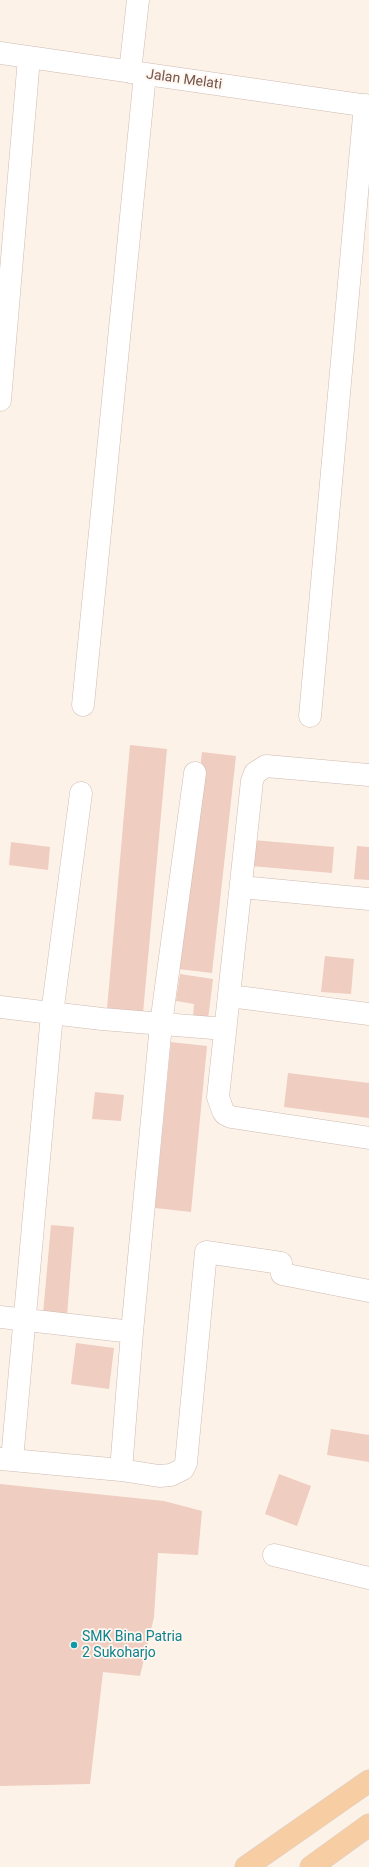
<!DOCTYPE html>
<html>
<head>
<meta charset="utf-8">
<style>
	body { margin:0 }
	canvas { display:block; background:#fcf2e8 }
</style>
</head>
<body>
<canvas width="369" height="1867"></canvas>
<script>
const g = document.querySelector('canvas').getContext('2d');
g.lineJoin = 'round';
function fill(path, color) { g.fillStyle = color; g.fill(path, 'evenodd'); }
const shape = rows => new Path2D(rows.map(r => 'M' + r).join(''));
function strokePath(path, color, width, dash) { g.strokeStyle = color; g.lineWidth = width; g.lineCap = dash ? 'butt' : 'round'; g.setLineDash(dash || []); g.stroke(path); }
function drawText(font, color, halo, rows, align = 'center') {
  g.font = font + ' Roboto,sans-serif'; g.lineWidth = 3.5; g.setLineDash([]); g.textBaseline = 'middle'; g.strokeStyle = halo; g.fillStyle = color; for (const [text, x, y, turn = 0] of rows) {
    g.save(); g.translate(x, y); g.rotate((+turn || 0) * Math.PI / 180); g.textAlign = isNaN(turn) ? turn : align; if (halo) g.strokeText(text, 0, 0); g.fillText(text, 0, 0); g.restore();
  }
}
fill(shape([
	[130,745,167,749,143,1013,107,1009],
	[202,752,236,756,212,973,178,969],
	[253,840,334,847,332,873,251,866],
	[11,842,50,847,48,870,9,865],
	[357,846,369,847,369,880,354,879],
	[325,956,354,959,351,994,321,992],
	[180,974,213,979,208,1019,193,1017,194,1004,176,1001],
	[171,1042,207,1046,191,1212,155,1208],
	[288,1073,369,1083,369,1118,284,1107],
	[95,1092,124,1095,121,1121,92,1119],
	[51,1225,74,1227,67,1316,43,1314],
	[76,1343,114,1348,109,1389,71,1384],
	[331,1429,369,1435,369,1462,327,1455],
	[279,1474,311,1486,297,1526,265,1514],
	[0,1484,164,1501,202,1511,198,1555,158,1553,154,1617,140,1676,103,1672,90,1784,0,1786]
]), '#f0cdc1');
const minor = shape([
	[0,53,369,106],
	[130,72,138,0],
	[0,400,29,58],
	[83,705,145,74],
	[310,716,365,105],
	[369,775,266,766,255,773,252,781,218,1097,223,1111,225,1114,231,1117,369,1138],
	[241,887,369,899],
	[230,996,369,1014],
	[0,1007,102,1019,225,1029],
	[0,1317,132,1332],
	[0,1459,121,1470,159,1476,171,1475,183,1469,186,1463,206,1252,281,1263,282,1274,369,1291],
	[12,1460,52,1014,81,793],
	[121,1470,132,1332,161,1024,195,773],
	[274,1555,369,1578]
]);
const major = shape([
	[246,1867,369,1781],
	[311,1867,369,1825]
]);
strokePath(minor, '#cfbab1', 23);
strokePath(major, '#d8d0cd', 23);
strokePath(minor, '#fff', 22);
strokePath(major, '#f7cda4', 22);
for (const [x, y, r, color] of [
	[74,1645,4,"#0f9aa8"]
]) { const dot = new Path2D(); dot.arc(x, y, r, 0, 2 * Math.PI); g.fillStyle = color; g.fill(dot); strokePath(dot, '#fef6ef', 1.5); }
drawText('14px', '#75564d', '#fef6ef', [
	["Jalan Melati",184,80,8]
]);
drawText('14px', '#0d838f', '#fef6ef', [
	["SMK Bina Patria",82,1637],
	["2 Sukoharjo",82,1653]
], 'left');
</script>
</body>
</html>
